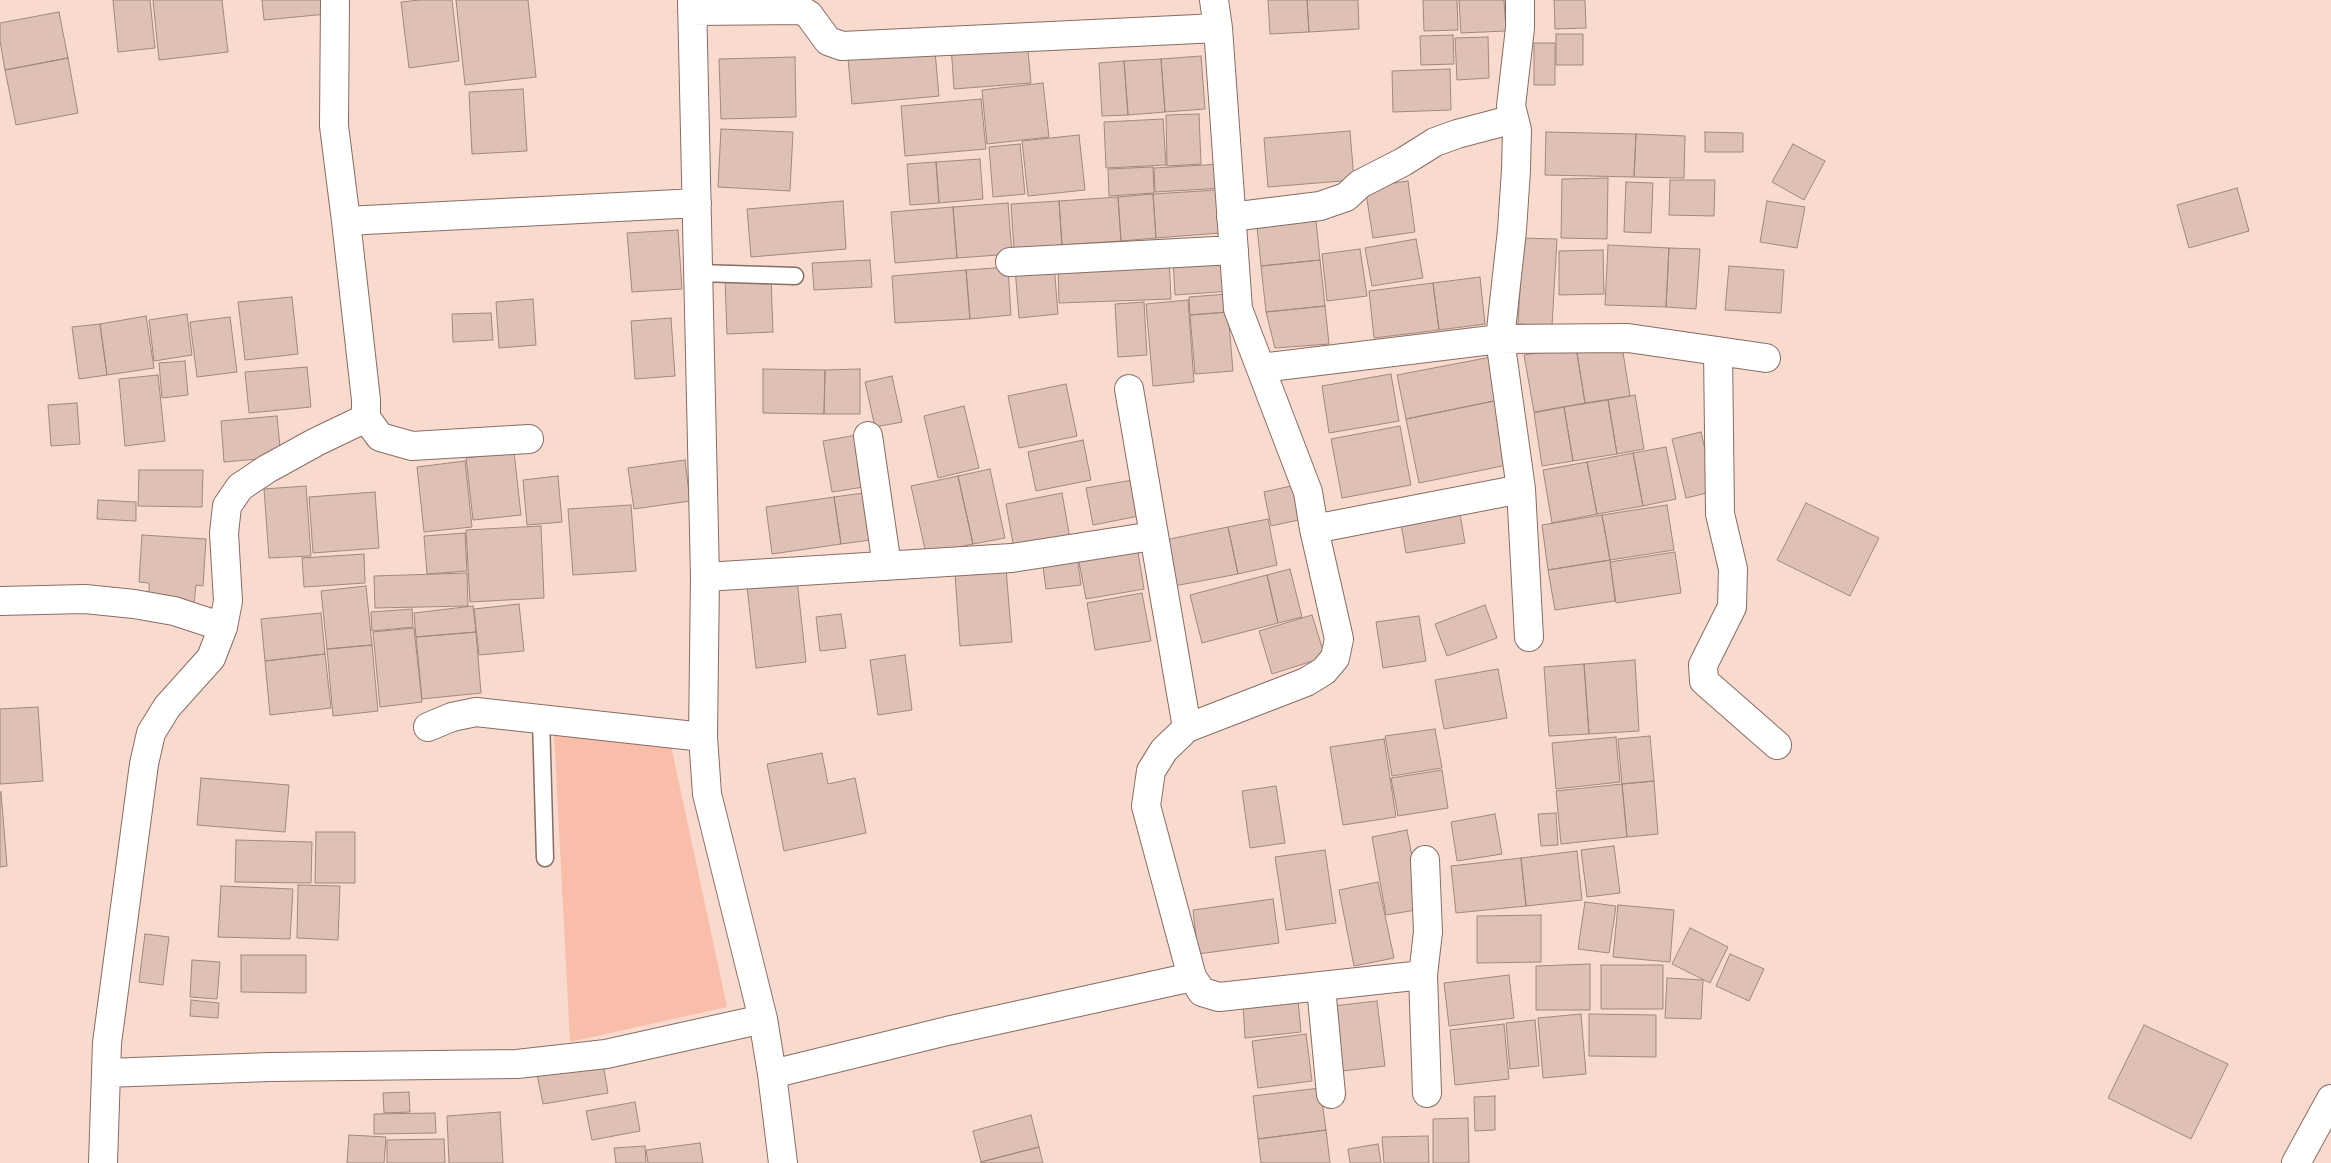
<!DOCTYPE html>
<html>
<head>
<meta charset="utf-8">
<style>
	body { margin:0 }
	canvas { display:block; background:#f9dacf }
</style>
</head>
<body>
<canvas width="2331" height="1163"></canvas>
<script>
const g = document.querySelector('canvas').getContext('2d');
g.lineJoin = 'round';
function fill(path, color) { g.fillStyle = color; g.fill(path, 'evenodd'); }
const shape = rows => new Path2D(rows.map(r => 'M' + r).join(''));
function strokePath(path, color, width, dash) { g.strokeStyle = color; g.lineWidth = width; g.lineCap = dash ? 'butt' : 'round'; g.setLineDash(dash || []); g.stroke(path); }
fill(shape([
	[554,733,670,741,727,1007,570,1042]
]), '#f9bea9');
const building = shape([
	[113,0,150,0,155,48,118,52,113,0],
	[153,0,222,0,228,52,159,60,153,0],
	[262,0,326,0,327,14,264,20,262,0],
	[420,0,452,0,459,61,409,68,401,2,420,0],
	[456,0,528,0,536,77,465,85,456,0],
	[1268,0,1307,0,1309,32,1270,34,1268,0],
	[1307,0,1358,0,1359,29,1309,32,1307,0],
	[1423,0,1457,0,1458,30,1424,31,1423,0],
	[1459,0,1504,0,1506,31,1461,33,1459,0],
	[1554,0,1585,0,1586,28,1555,29,1554,0],
	[59,12,68,58,5,70,0,41,0,23,59,12],
	[1556,34,1583,34,1583,65,1556,65,1556,34],
	[1453,35,1454,64,1421,65,1420,36,1453,35],
	[1488,37,1489,78,1457,80,1455,38,1488,37],
	[1027,40,1031,83,954,89,951,45,1027,40],
	[1534,43,1555,43,1555,85,1534,85,1534,43],
	[935,51,939,96,852,104,848,58,935,51],
	[1201,56,1205,109,1165,112,1161,59,1201,56],
	[795,57,796,117,721,119,719,59,795,57],
	[68,58,78,113,16,125,5,70,68,58],
	[1161,59,1165,112,1128,115,1124,61,1161,59],
	[1124,61,1128,115,1102,116,1099,63,1124,61],
	[1450,69,1451,110,1393,112,1392,71,1450,69],
	[1043,83,1049,137,987,144,982,90,1043,83],
	[523,89,527,151,472,154,469,92,523,89],
	[981,99,986,149,905,156,901,106,981,99],
	[1199,114,1201,164,1167,166,1166,115,1199,114],
	[1163,119,1166,165,1106,168,1104,122,1163,119],
	[721,129,793,132,790,191,718,187,721,129],
	[1350,131,1354,180,1268,187,1264,138,1350,131],
	[1546,132,1636,134,1634,177,1545,175,1546,132],
	[1705,132,1743,133,1743,152,1705,152,1705,132],
	[1636,134,1685,136,1684,178,1634,177,1636,134],
	[1079,135,1085,190,1028,196,1022,141,1079,135],
	[1020,144,1025,194,993,197,989,147,1020,144],
	[1793,144,1825,161,1804,200,1772,182,1793,144],
	[980,159,983,199,939,203,936,162,980,159],
	[936,162,939,203,910,205,907,164,936,162],
	[1222,164,1223,188,1155,192,1154,168,1222,164],
	[1153,167,1154,193,1109,196,1108,169,1153,167],
	[1608,178,1607,239,1561,238,1562,179,1608,178],
	[1670,180,1715,180,1714,216,1669,215,1670,180],
	[1408,181,1415,232,1373,238,1365,187,1408,181],
	[1626,182,1653,183,1651,233,1624,232,1626,182],
	[2237,188,2249,231,2189,248,2177,205,2237,188],
	[1217,190,1220,233,1156,238,1153,194,1217,190],
	[1153,194,1156,238,1121,241,1118,197,1153,194],
	[1118,197,1121,241,1062,245,1059,201,1118,197],
	[843,201,846,249,751,257,747,209,843,201],
	[1059,201,1062,245,1014,249,1011,204,1059,201],
	[1767,201,1805,207,1797,248,1760,242,1767,201],
	[1008,203,1012,254,957,258,953,207,1008,203],
	[953,207,957,258,895,263,891,212,953,207],
	[1316,220,1320,260,1261,266,1257,227,1316,220],
	[678,230,682,289,632,292,627,233,678,230],
	[1523,238,1557,239,1552,326,1518,324,1523,238],
	[1416,239,1423,278,1372,286,1365,248,1416,239],
	[1608,245,1669,248,1666,307,1605,305,1608,245],
	[1669,248,1700,249,1696,309,1666,307,1669,248],
	[1360,249,1367,296,1327,301,1322,254,1360,249],
	[1603,250,1604,294,1559,295,1559,251,1603,250],
	[1229,256,1231,291,1175,295,1173,259,1229,256],
	[1169,258,1171,299,1059,303,1058,262,1169,258],
	[870,260,872,287,814,290,812,263,870,260],
	[1320,260,1325,306,1266,312,1261,266,1320,260],
	[1054,264,1058,314,1019,318,1015,268,1054,264],
	[1729,266,1784,270,1781,313,1725,310,1729,266],
	[1008,267,1011,315,970,319,966,270,1008,267],
	[966,270,970,319,895,323,892,276,966,270],
	[771,277,773,332,727,334,725,280,771,277],
	[1480,277,1485,324,1439,330,1433,283,1480,277],
	[1433,283,1439,330,1374,338,1369,291,1433,283],
	[1227,294,1228,312,1190,315,1189,297,1227,294],
	[292,297,298,354,245,360,238,302,292,297],
	[533,299,536,345,499,348,496,302,533,299],
	[1188,300,1194,382,1153,386,1146,304,1188,300],
	[1144,302,1147,355,1118,357,1115,304,1144,302],
	[1325,306,1329,344,1275,348,1266,312,1325,306],
	[1228,312,1233,371,1195,374,1190,315,1228,312],
	[491,313,493,340,453,342,452,314,491,313],
	[187,314,192,355,154,361,149,320,187,314],
	[146,316,154,368,107,375,100,324,146,316],
	[230,317,237,372,197,377,190,322,230,317],
	[671,318,675,376,635,379,631,321,671,318],
	[100,324,107,375,79,379,72,327,100,324],
	[1621,340,1630,396,1585,403,1576,347,1621,340],
	[1576,347,1585,403,1534,412,1524,355,1576,347],
	[1491,357,1499,400,1406,419,1397,375,1491,357],
	[185,361,188,395,162,398,159,363,185,361],
	[307,367,311,407,249,413,245,372,307,367],
	[763,369,825,370,824,414,763,413,763,369],
	[860,369,860,414,824,414,825,370,860,369],
	[1391,374,1399,421,1329,433,1322,386,1391,374],
	[158,375,165,441,125,446,119,379,158,375],
	[892,376,902,422,875,427,865,382,892,376],
	[1066,384,1077,436,1019,448,1008,396,1066,384],
	[1635,395,1644,449,1617,454,1608,400,1635,395],
	[1499,400,1512,464,1419,483,1406,419,1499,400],
	[1608,400,1617,454,1573,461,1564,407,1608,400],
	[77,403,80,444,51,446,48,405,77,403],
	[964,406,979,468,938,478,924,416,964,406],
	[1564,407,1573,461,1542,466,1534,413,1564,407],
	[277,416,281,457,224,462,221,421,277,416],
	[1400,426,1411,485,1342,498,1331,439,1400,426],
	[1701,432,1715,491,1686,498,1672,439,1701,432],
	[862,434,870,486,832,492,823,441,862,434],
	[1083,440,1091,480,1036,491,1028,452,1083,440],
	[1666,447,1676,499,1643,506,1633,453,1666,447],
	[514,452,521,515,473,520,466,458,514,452],
	[1633,453,1643,506,1597,514,1587,462,1633,453],
	[685,460,690,501,634,509,628,468,685,460],
	[465,461,472,527,424,532,417,467,465,461],
	[1587,462,1597,514,1552,523,1543,470,1587,462],
	[990,469,1005,538,973,544,958,476,990,469],
	[139,470,203,470,202,507,138,506,139,470],
	[558,476,562,522,527,525,523,480,558,476],
	[958,476,973,544,926,554,911,486,958,476],
	[1133,480,1139,516,1093,525,1086,488,1133,480],
	[1300,484,1308,518,1271,526,1264,492,1300,484],
	[306,486,311,556,269,558,264,489,306,486],
	[375,492,379,548,313,553,309,497,375,492],
	[871,492,878,539,841,544,834,497,871,492],
	[1062,493,1070,539,1014,549,1006,504,1062,493],
	[834,497,841,544,772,554,766,507,834,497],
	[98,500,136,502,136,521,97,519,98,500],
	[1806,503,1879,538,1850,596,1777,560,1806,503],
	[631,505,636,571,573,575,568,509,631,505],
	[1667,505,1674,550,1610,560,1602,515,1667,505],
	[1460,514,1465,543,1406,553,1401,524,1460,514],
	[1602,515,1610,560,1548,570,1542,525,1602,515],
	[1268,519,1277,565,1238,574,1228,527,1268,519],
	[541,526,544,598,470,602,466,530,541,526],
	[1228,527,1238,574,1174,586,1165,540,1228,527],
	[465,533,467,571,427,574,424,536,465,533],
	[142,535,206,539,203,586,196,585,194,604,149,602,149,583,139,582,142,535],
	[1137,546,1144,589,1086,599,1078,557,1137,546],
	[1675,552,1681,593,1616,603,1610,562,1675,552],
	[364,554,365,583,304,587,302,558,364,554],
	[1077,555,1081,585,1046,589,1042,559,1077,555],
	[1610,560,1615,601,1555,610,1548,570,1610,560],
	[1006,569,1012,642,960,646,955,574,1006,569],
	[1290,569,1302,617,1278,623,1267,575,1290,569],
	[467,573,468,606,375,608,374,576,467,573],
	[1267,575,1278,623,1202,643,1190,595,1267,575],
	[797,580,806,662,756,668,747,586,797,580],
	[366,586,372,645,327,649,321,591,366,586],
	[1142,593,1151,641,1095,650,1087,603,1142,593],
	[519,604,524,651,479,655,474,609,519,604],
	[1485,605,1497,638,1447,656,1435,624,1485,605],
	[473,606,476,632,416,637,414,613,473,606],
	[412,609,413,627,372,631,371,612,412,609],
	[321,613,325,654,265,661,261,619,321,613],
	[841,614,846,648,820,651,816,617,841,614],
	[1312,615,1325,657,1272,674,1259,631,1312,615],
	[1419,616,1426,661,1383,668,1376,622,1419,616],
	[414,628,422,702,380,707,373,632,414,628],
	[476,632,481,693,422,699,416,637,476,632],
	[372,645,378,711,333,716,327,649,372,645],
	[325,654,331,708,270,715,265,661,325,654],
	[905,655,912,710,878,715,870,660,905,655],
	[1635,660,1639,731,1589,734,1584,664,1635,660],
	[1584,664,1589,734,1549,736,1544,667,1584,664],
	[1498,669,1507,718,1444,729,1435,680,1498,669],
	[38,707,43,781,0,784,0,709,38,707],
	[1435,729,1442,768,1392,776,1385,736,1435,729],
	[1650,736,1654,781,1622,784,1618,739,1650,736],
	[1616,737,1620,782,1556,789,1552,743,1616,737],
	[1384,739,1396,817,1343,825,1330,747,1384,739],
	[822,753,828,784,855,778,866,833,784,851,767,764,822,753],
	[1442,770,1448,808,1398,816,1391,778,1442,770],
	[201,778,289,785,285,832,197,825,201,778],
	[1654,781,1658,834,1627,837,1622,784,1654,781],
	[1622,784,1627,837,1561,844,1556,791,1622,784],
	[1276,786,1285,843,1250,848,1242,791,1276,786],
	[1,792,7,866,0,867,0,792,1,792],
	[1556,813,1558,845,1541,846,1538,814,1556,813],
	[1495,814,1502,854,1457,861,1451,822,1495,814],
	[1407,830,1422,909,1386,915,1372,837,1407,830],
	[316,832,355,832,355,883,315,883,316,832],
	[236,840,312,842,311,883,235,882,236,840],
	[1614,846,1620,893,1587,897,1581,850,1614,846],
	[1325,850,1336,923,1286,930,1275,857,1325,850],
	[1577,851,1582,900,1526,906,1521,858,1577,851],
	[1521,858,1526,906,1456,913,1451,866,1521,858],
	[1378,882,1394,958,1354,966,1339,890,1378,882],
	[298,885,340,886,338,940,297,938,298,885],
	[221,886,293,889,290,939,218,937,221,886],
	[1273,899,1279,943,1198,954,1193,910,1273,899],
	[1585,902,1616,906,1609,953,1578,949,1585,902],
	[1618,905,1674,910,1670,962,1613,957,1618,905],
	[1541,915,1541,962,1477,963,1477,916,1541,915],
	[1690,928,1728,947,1710,983,1672,964,1690,928],
	[145,934,169,937,163,985,139,982,145,934],
	[1730,954,1764,969,1749,1001,1716,986,1730,954],
	[241,955,306,955,306,993,241,992,241,955],
	[192,960,220,962,217,999,190,997,192,960],
	[1590,964,1590,1010,1536,1010,1536,966,1590,964],
	[1601,965,1663,965,1663,1009,1601,1009,1601,965],
	[1509,975,1514,1018,1449,1026,1444,983,1509,975],
	[1667,978,1703,980,1701,1019,1665,1018,1667,978],
	[191,1000,219,1003,218,1018,190,1016,191,1000],
	[1298,1000,1301,1032,1245,1038,1243,1006,1298,1000],
	[1377,1001,1385,1066,1342,1071,1333,1006,1377,1001],
	[1581,1014,1586,1074,1543,1078,1538,1018,1581,1014],
	[1589,1014,1656,1015,1656,1057,1589,1056,1589,1014],
	[1535,1020,1539,1066,1510,1069,1506,1023,1535,1020],
	[1504,1024,1509,1079,1455,1085,1450,1030,1504,1024],
	[2144,1025,2228,1064,2191,1139,2108,1098,2144,1025],
	[1306,1034,1312,1081,1258,1088,1252,1041,1306,1034],
	[603,1063,608,1093,543,1104,537,1074,603,1063],
	[1320,1088,1326,1130,1258,1139,1253,1096,1320,1088],
	[409,1092,410,1112,384,1113,383,1093,409,1092],
	[1495,1096,1495,1130,1475,1131,1474,1097,1495,1096],
	[635,1102,640,1131,592,1140,586,1111,635,1102],
	[500,1112,503,1163,449,1163,447,1116,500,1112],
	[435,1113,436,1133,374,1134,374,1114,435,1113],
	[1031,1115,1039,1147,981,1162,973,1131,1031,1115],
	[1468,1118,1469,1163,1433,1163,1433,1119,1468,1118],
	[1326,1130,1330,1163,1261,1163,1258,1139,1326,1130],
	[349,1135,386,1137,384,1163,347,1163,349,1135],
	[1428,1136,1429,1163,1384,1163,1382,1137,1428,1136],
	[444,1139,445,1163,387,1163,387,1140,444,1139],
	[700,1143,703,1163,648,1163,646,1150,700,1143],
	[1378,1144,1381,1163,1350,1163,1348,1149,1378,1144],
	[645,1146,646,1163,616,1163,614,1148,645,1146],
	[1039,1147,1043,1163,981,1163,981,1162,1039,1147]
]);
fill(building, '#dec0b6');
strokePath(building, '#a3877d', 1);
const service = shape([
	[699,273,795,276],
	[541,719,545,858]
]);
const minor = shape([
	[335,0,334,126,346,221,697,203],
	[692,0,705,577,703,737,707,794,763,1019,772,1074,783,1163],
	[1520,0,1520,28,1511,106,1517,130,1516,170,1512,230,1500,339,1521,489,1529,637],
	[692,11,801,10,809,15,828,41,842,46,1218,28],
	[1231,217,1320,206,1346,197,1360,184,1403,162,1435,142,1457,134,1514,119],
	[346,221,366,400,366,418,380,437,412,446,529,439],
	[1010,262,1234,250],
	[1718,351,1720,514,1733,569,1732,607,1703,665,1704,681,1777,745],
	[1261,368,1500,339,1628,338,1766,358],
	[1129,389,1187,728],
	[868,436,887,566],
	[1314,529,1521,489],
	[705,577,1012,558,1153,536],
	[0,601,85,599,134,604,174,611,223,627],
	[428,727,452,717,476,712,703,737],
	[1425,860,1428,932,1423,975,1427,1093],
	[1192,977,1202,992,1219,997,1423,975],
	[1321,987,1331,1094],
	[106,1073,270,1067,517,1064,606,1054,763,1019],
	[772,1074,947,1031,1192,977,1146,806,1151,771,1164,750,1187,728,1306,682,1324,671,1335,658,1339,639,1314,529,1308,492,1238,309,1218,28,1214,0],
	[103,1163,107,1043,144,764,151,733,167,707,211,658,223,627,228,601,224,533,227,506,240,487,267,469,316,442,366,418]
]);
const secondary = shape([
	[2296,1163,2331,1099]
]);
strokePath(service, '#886d63', 19);
strokePath(minor, '#886d63', 30);
strokePath(secondary, '#886d63', 30);
strokePath(service, '#fff', 16);
strokePath(minor, '#fff', 28);
strokePath(secondary, '#fff', 28);
</script>
</body>
</html>
